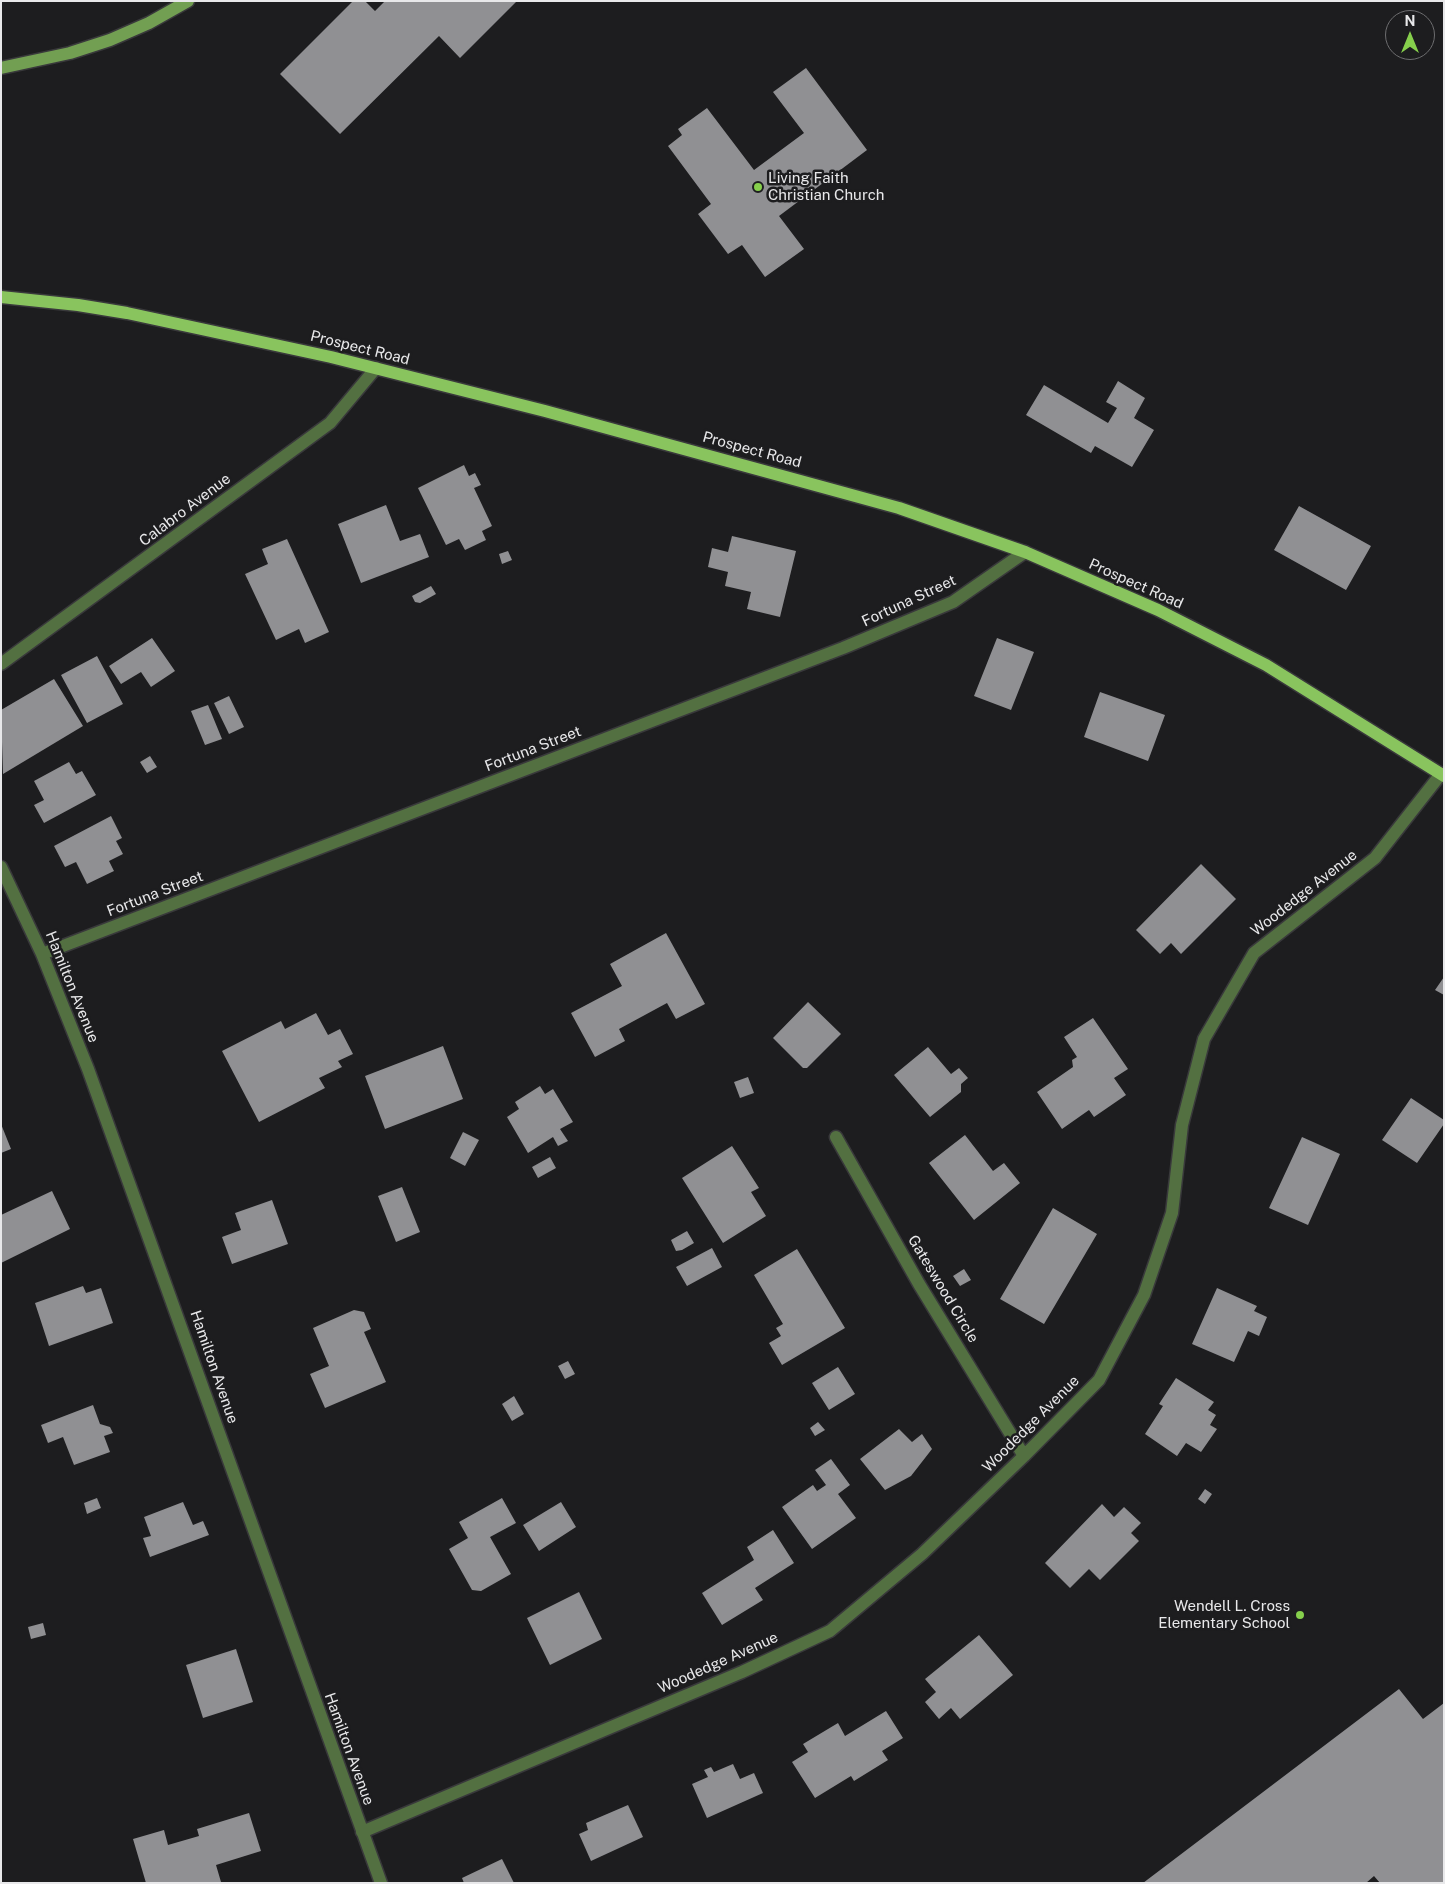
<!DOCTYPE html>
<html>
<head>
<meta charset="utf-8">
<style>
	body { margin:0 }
	#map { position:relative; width:1445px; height:1884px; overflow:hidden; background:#1d1d1f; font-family:"Public Sans",sans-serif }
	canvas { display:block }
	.frame { position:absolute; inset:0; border:2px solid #e8e8ea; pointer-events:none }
	.north { position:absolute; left:1385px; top:10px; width:50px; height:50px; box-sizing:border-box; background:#1d1d1f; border:1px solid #6e6e70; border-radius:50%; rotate:0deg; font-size:14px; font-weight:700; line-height:20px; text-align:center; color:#e8e8ea }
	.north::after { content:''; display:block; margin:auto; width:18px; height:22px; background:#86cf4c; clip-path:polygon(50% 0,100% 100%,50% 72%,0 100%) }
</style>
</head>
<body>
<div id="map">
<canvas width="1445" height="1884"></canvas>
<div class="frame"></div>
<div class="north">N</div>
</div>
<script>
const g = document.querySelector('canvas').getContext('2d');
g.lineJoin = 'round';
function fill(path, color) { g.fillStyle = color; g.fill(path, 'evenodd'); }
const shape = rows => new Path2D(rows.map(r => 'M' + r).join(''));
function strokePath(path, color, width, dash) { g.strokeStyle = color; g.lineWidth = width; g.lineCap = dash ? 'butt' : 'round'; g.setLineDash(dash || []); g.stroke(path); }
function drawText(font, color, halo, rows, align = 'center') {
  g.font = font + ' "Public Sans",sans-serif'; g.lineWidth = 5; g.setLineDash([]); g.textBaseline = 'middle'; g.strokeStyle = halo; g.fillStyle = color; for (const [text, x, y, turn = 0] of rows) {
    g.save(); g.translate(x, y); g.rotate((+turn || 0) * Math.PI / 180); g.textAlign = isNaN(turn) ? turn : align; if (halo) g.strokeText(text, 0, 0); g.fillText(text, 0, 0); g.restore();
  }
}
fill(shape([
	[353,1,365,1,375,11,385,1,517,1,460,58,439,36,340,134,280,74],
	[806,68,867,150,779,216,804,249,765,277,742,245,728,254,698,214,711,204,668,146,682,135,678,129,707,108,754,170,804,133,773,92],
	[1118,381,1145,398,1134,418,1154,430,1132,467,1095,446,1091,453,1026,415,1044,385,1108,423,1117,408,1106,402],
	[464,465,469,476,475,473,481,485,474,488,492,526,482,531,486,540,465,550,459,539,446,545,418,488],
	[386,505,400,541,420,534,429,557,361,583,338,524],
	[1299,506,1371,546,1346,590,1274,550],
	[732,536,796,551,780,617,747,609,751,592,725,586,728,572,708,567,712,548,728,552],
	[287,539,329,632,305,643,299,629,276,640,245,574,268,564,262,549],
	[508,551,512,560,502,564,499,554],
	[431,586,436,594,420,603,415,602,412,596],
	[152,638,175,671,151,687,141,672,121,684,109,666],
	[997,638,1034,652,1011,710,974,696],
	[97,656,123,704,87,723,61,675],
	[54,679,83,726,3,774,1,710],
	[1100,692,1165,715,1148,761,1084,737],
	[229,696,244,727,229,734,214,703],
	[208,705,222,739,205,745,191,711],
	[150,756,157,767,147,773,140,762],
	[69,762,76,774,82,771,96,795,44,823,34,805,44,800,34,781],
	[111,816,122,838,116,841,123,854,109,861,114,871,87,884,76,862,65,867,54,846],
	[1201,864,1236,899,1181,954,1171,943,1160,954,1136,930],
	[666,933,705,1004,676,1019,667,1003,619,1029,625,1041,595,1057,571,1013,622,986,610,964],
	[1444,977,1444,995,1435,990],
	[808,1002,841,1034,807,1068,803,1068,773,1038],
	[316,1013,328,1035,340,1029,353,1054,338,1061,342,1067,319,1078,325,1088,259,1122,222,1051,281,1021,285,1029],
	[1093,1018,1128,1069,1114,1078,1126,1095,1094,1117,1089,1110,1062,1129,1037,1092,1073,1067,1072,1060,1077,1057,1064,1037],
	[443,1046,463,1099,385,1129,365,1076],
	[928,1047,951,1074,959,1068,968,1078,961,1084,961,1092,930,1117,894,1075],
	[748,1077,754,1093,740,1098,734,1082],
	[540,1086,545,1094,553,1089,573,1122,560,1129,568,1141,558,1146,553,1137,528,1153,507,1117,519,1109,515,1102],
	[1411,1098,1444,1120,1444,1124,1417,1163,1382,1140],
	[1,1124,11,1149,1,1153],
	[463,1132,479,1140,465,1166,450,1158],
	[965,1135,993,1171,1004,1163,1020,1183,974,1220,929,1163],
	[1302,1137,1340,1154,1308,1225,1269,1208],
	[732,1146,759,1188,751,1192,766,1216,723,1243,682,1178],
	[550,1157,556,1168,538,1178,532,1167],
	[402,1187,420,1232,396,1242,378,1196],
	[52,1191,70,1229,1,1263,1,1215],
	[272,1200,288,1244,232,1264,222,1237,241,1230,235,1213],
	[1053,1208,1097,1234,1044,1324,1000,1299],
	[687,1231,694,1243,682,1250,676,1251,671,1240],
	[712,1248,722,1267,687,1286,676,1267],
	[797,1249,845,1328,782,1365,769,1343,781,1336,776,1328,783,1324,754,1275],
	[964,1269,971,1280,960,1286,953,1276],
	[83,1286,86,1293,101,1288,113,1323,49,1346,35,1303],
	[1217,1288,1257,1306,1254,1311,1267,1317,1259,1336,1248,1331,1234,1362,1192,1344],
	[354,1310,364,1312,371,1329,364,1332,386,1382,325,1408,310,1374,329,1366,313,1328],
	[568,1361,575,1374,565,1379,558,1366],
	[838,1367,855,1394,829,1410,812,1383],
	[1176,1378,1214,1402,1208,1410,1216,1415,1210,1425,1217,1429,1201,1452,1186,1443,1177,1456,1145,1434,1163,1406,1159,1404],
	[514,1396,524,1414,512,1421,502,1404],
	[93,1405,100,1424,110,1427,113,1433,104,1436,110,1452,74,1465,63,1437,48,1443,41,1425],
	[818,1422,825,1430,815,1436,810,1428],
	[899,1429,912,1442,922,1434,932,1449,911,1476,885,1490,860,1459],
	[831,1459,850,1485,838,1494,856,1518,812,1549,782,1507,813,1485,817,1491,826,1485,815,1470],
	[1205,1489,1212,1494,1205,1504,1198,1499],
	[97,1498,101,1508,87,1514,84,1503],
	[502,1498,516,1523,490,1537,511,1574,481,1591,472,1590,449,1549,468,1538,459,1522],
	[183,1502,193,1525,203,1521,209,1535,150,1557,143,1538,151,1536,144,1517],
	[561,1502,576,1527,539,1551,523,1525],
	[1102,1504,1114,1517,1124,1507,1141,1523,1131,1533,1139,1541,1100,1580,1089,1569,1070,1588,1045,1563],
	[773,1530,794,1563,755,1588,763,1600,722,1625,702,1593,754,1560,747,1547],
	[579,1592,602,1639,550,1665,527,1618],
	[43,1623,46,1635,31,1639,28,1627],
	[979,1635,1013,1675,960,1719,951,1708,939,1719,925,1702,936,1692,925,1679],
	[236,1649,253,1702,203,1718,186,1665],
	[1399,1689,1423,1719,1444,1703,1444,1883,1380,1883,1374,1876,1366,1883,1143,1883],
	[886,1711,903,1738,882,1751,888,1760,854,1781,851,1776,815,1798,792,1762,808,1752,803,1744,838,1723,845,1736],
	[733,1764,740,1779,754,1773,763,1793,707,1818,692,1784,708,1777,704,1770,711,1767,714,1772],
	[628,1805,643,1837,591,1861,579,1834,588,1830,586,1823],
	[249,1813,261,1851,216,1865,221,1882,146,1883,133,1839,164,1830,168,1845,199,1836,197,1829],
	[502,1859,514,1883,464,1883,462,1878]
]), '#909093');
const minor = shape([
	[1,664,330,423,376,368],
	[1,867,42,954,88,1069,381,1883],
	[42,954,843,648,953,602,1025,552],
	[836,1137,919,1284,1024,1456],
	[362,1832,742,1672,830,1631,922,1554,1024,1456,1099,1380,1144,1295,1172,1213,1182,1125,1204,1039,1254,953,1375,858,1441,774]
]);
const secondary = shape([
	[1,68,70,53,110,40,149,23,188,1]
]);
const primary = shape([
	[1,297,78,305,127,313,331,357,545,411,899,508,1025,552,1158,610,1266,665,1444,776]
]);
strokePath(minor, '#39393b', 15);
strokePath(secondary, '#39393b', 15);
strokePath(primary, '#39393b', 15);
strokePath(minor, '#537041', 12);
strokePath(secondary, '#729f52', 12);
strokePath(primary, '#89c45e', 12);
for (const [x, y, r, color] of [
	[758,187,5,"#86cf4c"],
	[1300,1615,5,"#86cf4c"]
]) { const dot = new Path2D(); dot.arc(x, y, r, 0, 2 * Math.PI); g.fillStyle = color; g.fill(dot); strokePath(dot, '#1d1d1f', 2); }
drawText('15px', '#e8e8ea', '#1d1d1f', [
	["Living Faith",768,178],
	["Christian Church",768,195],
	["Wendell L. Cross",1290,1606,"right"],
	["Elementary School",1290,1623,"right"]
], 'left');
drawText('15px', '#e8e8ea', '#1d1d1f', [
	["Prospect Road",360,348,14],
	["Prospect Road",752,450,15],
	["Calabro Avenue",185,510,-37],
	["Prospect Road",1136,584,24],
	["Fortuna Street",909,601,-25],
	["Fortuna Street",533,749,-21],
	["Woodedge Avenue",1304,893,-38],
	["Fortuna Street",155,894,-21],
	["Hamilton Avenue",72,987,68],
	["Gateswood Circle",943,1289,59],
	["Hamilton Avenue",214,1367,71],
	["Woodedge Avenue",1031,1424,-45],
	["Woodedge Avenue",718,1663,-24],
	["Hamilton Avenue",349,1749,70]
]);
</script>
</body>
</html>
